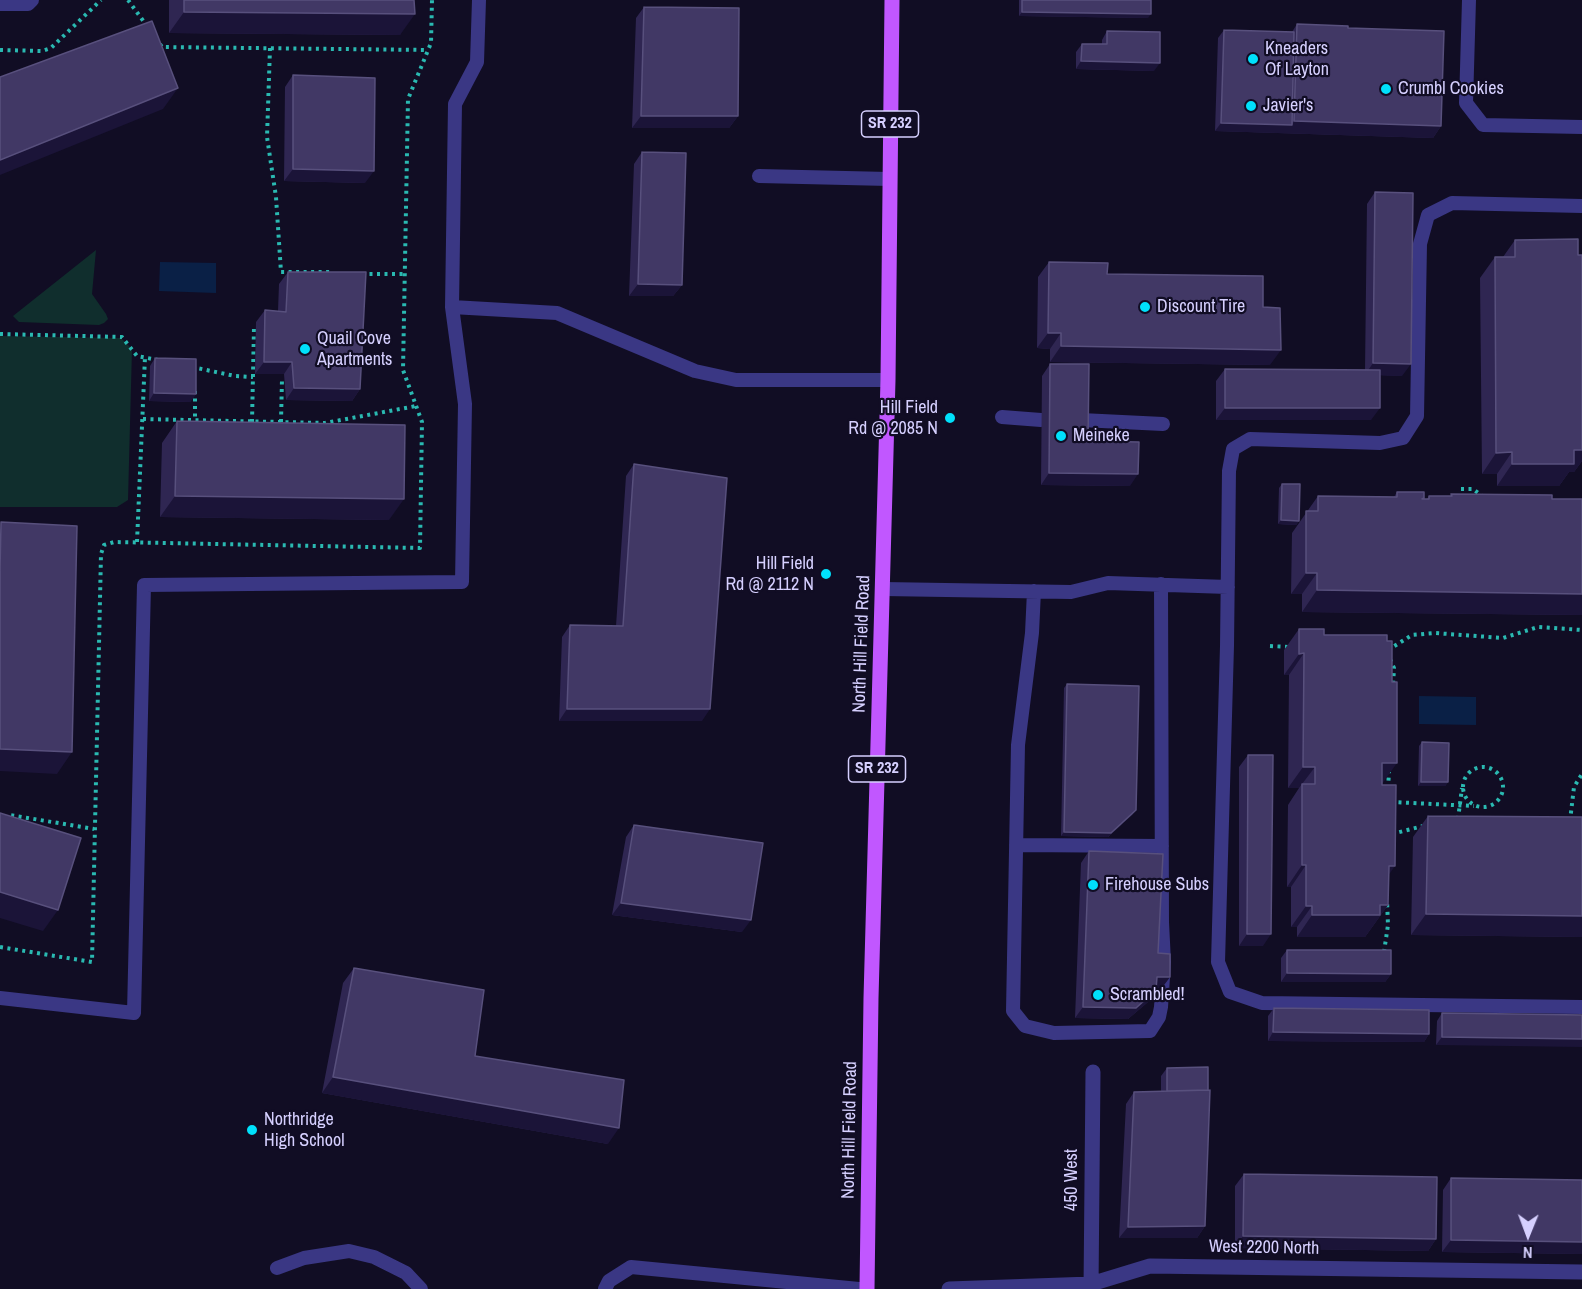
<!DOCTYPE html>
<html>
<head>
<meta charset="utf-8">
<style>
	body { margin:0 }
	#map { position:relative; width:1582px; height:1289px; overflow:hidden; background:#110d24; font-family:"Archivo Narrow",sans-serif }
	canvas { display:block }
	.north { position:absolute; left:1498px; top:1205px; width:60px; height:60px; -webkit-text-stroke:4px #110d24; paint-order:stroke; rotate:181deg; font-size:16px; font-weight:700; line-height:24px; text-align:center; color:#d6d0ff }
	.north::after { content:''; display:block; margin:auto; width:21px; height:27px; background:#d6d0ff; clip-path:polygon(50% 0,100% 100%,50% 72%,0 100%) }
</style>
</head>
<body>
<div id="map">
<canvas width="1582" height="1289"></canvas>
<div class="north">N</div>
</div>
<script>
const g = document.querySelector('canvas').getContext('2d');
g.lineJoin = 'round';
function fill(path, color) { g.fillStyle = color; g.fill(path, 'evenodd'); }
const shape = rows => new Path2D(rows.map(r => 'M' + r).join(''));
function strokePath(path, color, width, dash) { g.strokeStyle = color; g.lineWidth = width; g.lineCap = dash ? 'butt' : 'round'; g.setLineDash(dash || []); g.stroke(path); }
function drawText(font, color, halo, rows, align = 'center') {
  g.font = font + ' "Archivo Narrow",sans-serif'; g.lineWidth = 4.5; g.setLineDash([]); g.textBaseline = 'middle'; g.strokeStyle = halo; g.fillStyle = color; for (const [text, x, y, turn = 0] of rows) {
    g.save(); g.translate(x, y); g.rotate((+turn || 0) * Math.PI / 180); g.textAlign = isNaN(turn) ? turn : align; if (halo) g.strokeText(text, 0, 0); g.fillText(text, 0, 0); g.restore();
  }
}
fill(shape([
	[96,250,92,294,106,314,108,319,104,323,99,325,19,322,13,316],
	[0,336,121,338,132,349,128,500,117,507,0,507]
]), '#102e2d');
fill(shape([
	[160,262,216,263,216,293,159,291],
	[1419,696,1476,697,1476,725,1419,724]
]), '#0a2046');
strokePath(shape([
	[128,0,147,26],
	[160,44,162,47,428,50],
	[270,48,267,137,276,197,281,272,331,272],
	[0,50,42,51,51,48,101,0],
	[362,274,405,274],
	[0,334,122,337,137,356,158,360],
	[192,367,235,376,253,377],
	[195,391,195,420],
	[143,419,325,423,416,406],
	[252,422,254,327],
	[281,422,282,379],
	[1461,489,1473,489,1482,496],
	[137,542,145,357],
	[1270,646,1290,647],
	[1388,650,1412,635,1435,633,1503,638,1538,627,1582,630],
	[1390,659,1394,668,1393,686],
	'1463 787a20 20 0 1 1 40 0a20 20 0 1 1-40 0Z',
	[1388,788,1389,772],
	[1391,802,1474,806],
	[1458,819,1462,788],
	[8,821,10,815,94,829],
	[1570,821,1574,787,1582,774],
	[1392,834,1423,826],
	[0,947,92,962,101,554,104,545,114,542,420,548,422,422,403,370,408,99,431,43,432,0],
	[1384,952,1388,925,1387,900]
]), '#2ab9b1', 4, [3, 4.5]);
strokePath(shape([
	[1469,0,1466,103,1483,125,1582,127],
	[0,4,28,4,32,0],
	[759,176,889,179],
	[1582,206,1452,203,1428,215,1420,244,1417,416,1403,438,1380,443,1250,439,1233,449,1229,471,1227,646,1218,962,1230,992,1262,1003,1582,1007],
	[452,307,557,313,695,371,736,380,888,380],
	[1002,417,1041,420],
	[1081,420,1163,424],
	[883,589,1071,592,1108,583,1228,587],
	[1034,591,1032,633,1018,745,1013,1011,1025,1026,1054,1033,1150,1031,1159,1017,1161,1007,1164,962,1162,922,1161,584],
	[1016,845,1162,846],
	[0,998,134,1013,144,585,462,582,465,404,452,307,455,104,477,62,479,0],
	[277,1268,304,1258,349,1251,374,1257,406,1273,421,1289],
	[605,1289,609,1281,631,1267,859,1289]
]), '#3a3784', 14);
strokePath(shape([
	[949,1289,1091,1284,1150,1266,1582,1272],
	[1091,1289,1093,1072]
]), '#3a3784', 15);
strokePath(shape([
	[867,1289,871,998,888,380,892,0]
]), '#c157ff', 15);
fill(shape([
	[169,0,414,0,400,35,169,33],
	[1019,0,1151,0,1148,18,1019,16],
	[644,7,738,116,729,128,632,128,636,18],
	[1297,24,1348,28,1441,126,1433,138,1215,131,1218,38,1224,30,1292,32],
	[1107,31,1154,71,1076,69,1076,52,1082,44,1102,44,1102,40],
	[293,75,365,183,284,181,285,87],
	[642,152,682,285,673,296,629,296,634,164],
	[1375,192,1402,376,1380,375,1371,420,1216,420,1216,381,1225,369,1365,370,1367,204],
	[1515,240,1578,255,1582,255,1582,461,1574,472,1569,472,1559,486,1497,486,1497,474,1482,474,1480,278,1495,257,1503,257],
	[1049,262,1263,307,1270,365,1050,362,1050,349,1037,348,1038,277],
	[288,272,360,389,352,401,286,400,284,374,255,374,256,322,265,310,278,311,279,284],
	[155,358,196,394,190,402,149,401,150,366],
	[1050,364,1088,441,1130,486,1041,485,1042,376],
	[177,421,389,520,160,517,162,443],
	[634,464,702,721,559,721,562,637,570,625,616,626,626,476],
	[1282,484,1299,521,1296,525,1278,524,1279,488],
	[1397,492,1423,499,1427,499,1429,496,1450,496,1451,494,1552,499,1582,499,1582,615,1302,612,1302,594,1291,594,1292,533,1318,496,1394,497],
	[1299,629,1324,635,1382,784,1389,875,1388,905,1365,937,1297,937,1297,927,1291,927,1291,887,1287,887,1288,805,1299,788,1288,788,1289,675,1284,675,1284,650],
	[1067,684,1133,814,1108,837,1061,836,1064,688],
	[1422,742,1448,782,1445,786,1418,786,1419,746],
	[1248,755,1263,946,1239,946,1239,767],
	[1428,816,1582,817,1582,937,1411,935,1413,837],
	[634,825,742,932,612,915,626,837],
	[1089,851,1158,953,1170,977,1161,989,1157,989,1148,1002,1128,1019,1075,1018,1081,863],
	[1287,950,1391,974,1385,982,1281,982,1281,958],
	[354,968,475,1056,608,1144,322,1093,343,983],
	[1274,1008,1429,1034,1424,1042,1268,1041,1268,1016],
	[1442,1013,1582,1015,1436,1045,1437,1021],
	[1167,1068,1205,1226,1197,1238,1119,1238,1126,1104,1134,1092,1161,1092,1161,1076],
	[1244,1174,1436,1239,1428,1251,1235,1248,1235,1186],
	[1451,1178,1582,1180,1582,1254,1442,1252,1443,1190]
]), '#2f2652');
fill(shape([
	[184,12,415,14,400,35,169,33],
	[1022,12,1151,14,1148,18,1019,16],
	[1081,61,1160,63,1154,71,1076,69],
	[178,88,163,109,0,175,0,160],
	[641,116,738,116,729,128,632,128],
	[1294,121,1441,126,1433,138,1215,131,1221,123,1292,125],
	[293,169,374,171,365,183,284,181],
	[638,284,682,285,673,296,629,296],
	[1048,333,1061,333,1050,349,1037,348],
	[1061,346,1281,350,1270,365,1050,362],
	[264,362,292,362,284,374,255,374],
	[1373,363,1411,364,1402,376,1365,375],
	[294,388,360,389,352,401,286,400],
	[154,393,196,394,190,402,149,401],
	[1225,408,1380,408,1371,420,1216,420],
	[1582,449,1582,461,1574,472,1569,472,1559,486,1497,486,1512,464],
	[1512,452,1497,474,1482,474,1496,453],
	[1049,473,1138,474,1130,486,1041,485],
	[175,496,404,499,389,520,160,517],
	[1281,520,1299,521,1296,525,1278,524],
	[1306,573,1317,573,1302,594,1291,594],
	[1317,590,1582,594,1582,615,1302,612],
	[1304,653,1289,675,1284,675,1299,654],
	[567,709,710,709,702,721,559,721],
	[0,749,72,752,57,774,0,771],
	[1382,763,1397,763,1382,784],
	[1303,767,1315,767,1299,788,1288,788],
	[1421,782,1448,782,1445,786,1418,786],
	[1136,810,1133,814,1108,837,1061,836,1064,832],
	[1302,865,1306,865,1291,887,1287,887],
	[1389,866,1395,866,1380,887],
	[0,892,58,910,43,931,0,918],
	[621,903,751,920,742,932,612,915],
	[1380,905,1388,905,1365,937,1297,937,1312,915],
	[1306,906,1312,906,1297,927,1291,927],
	[1426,914,1582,916,1582,937,1411,935],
	[1247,934,1271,934,1263,946,1239,946],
	[1287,973,1391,974,1385,982,1281,982],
	[1157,977,1170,977,1161,989,1149,989],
	[1156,990,1148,1002,1128,1019,1075,1018,1083,1007],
	[1273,1032,1429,1034,1424,1042,1268,1041],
	[1442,1037,1582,1039,1582,1047,1436,1045],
	[333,1077,619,1128,608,1144,322,1093],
	[1205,1226,1197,1238,1119,1238,1128,1227],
	[1243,1236,1436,1239,1428,1251,1235,1248],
	[1451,1240,1582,1242,1582,1254,1442,1252]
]), '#1b1438');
const building = shape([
	[184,0,414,0,415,14,184,12,184,0],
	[1022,0,1151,0,1151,14,1022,12,1022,0],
	[644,7,739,8,738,116,641,116,644,7],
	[152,21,178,88,0,160,0,77,152,21],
	[1297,24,1348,26,1348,28,1444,31,1441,126,1294,121,1297,24],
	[1224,30,1294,32,1292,125,1221,123,1224,30],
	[1107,31,1160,32,1160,63,1081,61,1082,44,1107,44,1107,31],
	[293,75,375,78,374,171,293,169,293,75],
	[642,152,686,153,682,285,638,284,642,152],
	[1375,192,1413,193,1411,364,1373,363,1375,192],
	[1578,239,1578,255,1582,255,1582,450,1574,450,1574,464,1512,464,1512,452,1496,453,1495,257,1515,257,1515,240,1578,239],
	[1049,262,1108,263,1107,274,1263,276,1263,307,1280,308,1281,350,1061,346,1061,333,1048,333,1049,262],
	[288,272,366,272,360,389,294,388,292,362,264,362,265,310,286,312,288,272],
	[155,358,196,359,196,394,154,393,155,358],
	[1050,364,1089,364,1088,441,1139,442,1138,474,1049,473,1050,364],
	[1225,369,1380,370,1380,408,1225,408,1225,369],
	[177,421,405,425,404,499,175,496,177,421],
	[634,464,727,478,710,709,567,709,570,625,623,626,634,464],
	[1282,484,1300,484,1299,521,1281,520,1282,484],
	[1397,492,1424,492,1424,498,1422,499,1429,499,1429,496,1452,496,1451,494,1552,495,1552,499,1582,499,1582,594,1317,590,1317,573,1306,573,1306,511,1318,511,1318,496,1397,497,1397,492],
	[1,522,77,526,72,752,0,749,0,571,1,522],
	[1299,629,1324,629,1324,635,1387,635,1387,641,1392,641,1392,682,1397,682,1397,763,1382,763,1382,785,1396,785,1395,866,1389,866,1388,905,1380,905,1380,915,1312,915,1312,906,1306,906,1306,865,1302,865,1302,784,1315,784,1315,767,1303,767,1304,653,1299,654,1299,629],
	[1067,684,1139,686,1136,810,1111,833,1064,832,1067,684],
	[1422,742,1449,743,1448,782,1421,782,1422,742],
	[1248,755,1273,755,1271,934,1247,934,1248,755],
	[0,813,81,838,58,910,0,892,0,813],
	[1428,816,1582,817,1582,916,1426,914,1428,816],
	[634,825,763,843,751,920,621,903,634,825],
	[1089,851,1163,854,1158,953,1170,954,1170,977,1157,977,1156,990,1136,1008,1083,1007,1089,851],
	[1287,950,1391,950,1391,974,1287,973,1287,950],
	[354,968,484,990,475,1056,624,1080,619,1128,333,1077,354,968],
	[1274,1008,1429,1010,1429,1034,1273,1032,1274,1008],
	[1442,1013,1582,1015,1582,1039,1442,1037,1442,1013],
	[1208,1067,1208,1090,1167,1091,1167,1068,1208,1067],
	[1210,1090,1205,1226,1128,1227,1134,1092,1210,1090],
	[1244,1174,1437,1177,1436,1239,1243,1236,1244,1174],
	[1451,1178,1582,1180,1582,1242,1451,1240,1451,1178]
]);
fill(building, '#413865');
strokePath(building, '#58507d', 1.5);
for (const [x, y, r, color] of [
	[1253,59,6,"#00e0fb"],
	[1386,89,6,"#00e0fb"],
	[1251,106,6,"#00e0fb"],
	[1145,307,6,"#00e0fb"],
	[305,349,6,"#00e0fb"],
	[950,418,6,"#00e0fb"],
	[1061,436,6,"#00e0fb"],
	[826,574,6,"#00e0fb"],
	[1093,885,6,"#00e0fb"],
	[1098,995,6,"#00e0fb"],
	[252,1130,6,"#00e0fb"]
]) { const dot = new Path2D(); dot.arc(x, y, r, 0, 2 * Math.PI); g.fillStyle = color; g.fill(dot); strokePath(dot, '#110d24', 2); }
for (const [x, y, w] of [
	[890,124,57],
	[877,769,57]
]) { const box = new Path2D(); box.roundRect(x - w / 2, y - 13, w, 26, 4.5); g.fillStyle = '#110d24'; g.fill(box); strokePath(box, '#d6d0ff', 1.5); }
drawText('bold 16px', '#d6d0ff', null, [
	["SR 232",890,124],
	["SR 232",877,769]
]);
drawText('18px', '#d6d0ff', '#110d24', [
	["Kneaders",1265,49],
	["Of Layton",1265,70],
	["Crumbl Cookies",1398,89],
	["Javier's",1263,106],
	["Discount Tire",1157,307],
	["Quail Cove",317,339],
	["Apartments",317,360],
	["Hill Field",938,408,"right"],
	["Rd @ 2085 N",938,429,"right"],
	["Meineke",1073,436],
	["Hill Field",814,564,"right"],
	["Rd @ 2112 N",814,585,"right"],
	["Firehouse Subs",1105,885],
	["Scrambled!",1110,995],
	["Northridge",264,1120],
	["High School",264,1141]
], 'left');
drawText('18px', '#d6d0ff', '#110d24', [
	["North Hill Field Road",862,644,-88],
	["North Hill Field Road",850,1130,-89],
	["450 West",1072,1180,-90],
	["West 2200 North",1264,1248,1]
]);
</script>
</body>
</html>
